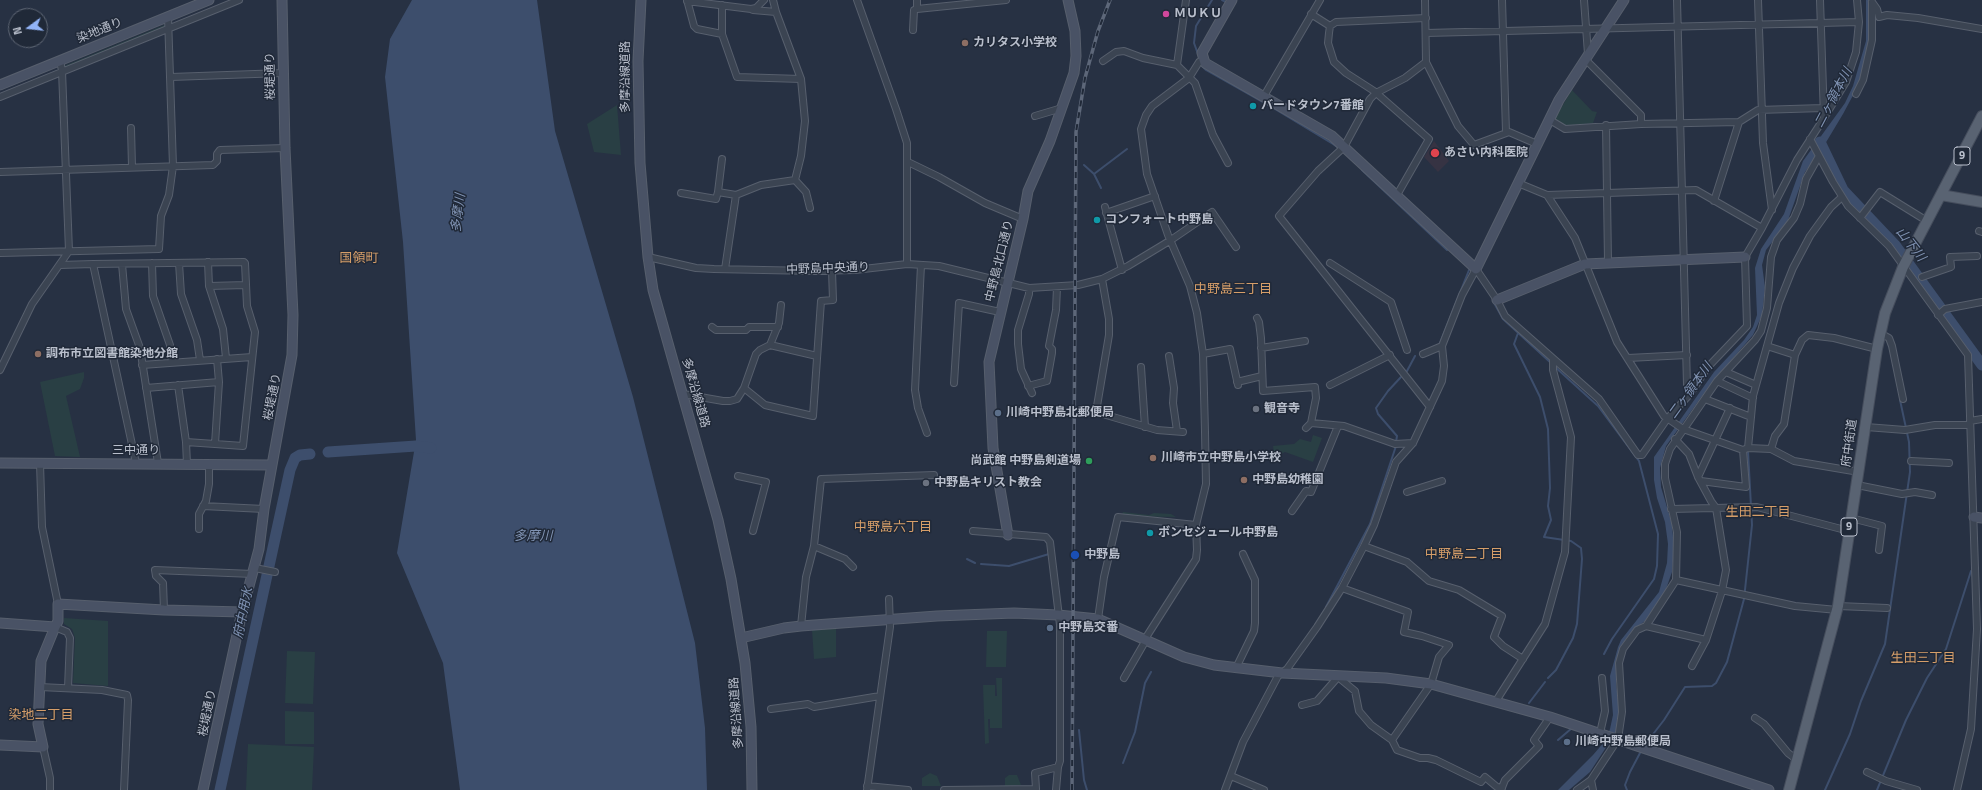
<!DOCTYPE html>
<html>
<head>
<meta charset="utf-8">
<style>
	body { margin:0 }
	#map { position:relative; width:1982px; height:790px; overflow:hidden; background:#273143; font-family:"Titillium Web",sans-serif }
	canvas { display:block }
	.north { position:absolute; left:8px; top:8px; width:40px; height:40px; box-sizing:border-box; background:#202938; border:1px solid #5d6573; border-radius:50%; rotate:255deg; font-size:11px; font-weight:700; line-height:16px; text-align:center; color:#b9bfcc }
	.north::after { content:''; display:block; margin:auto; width:14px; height:18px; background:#92b4f8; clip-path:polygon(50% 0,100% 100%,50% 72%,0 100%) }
</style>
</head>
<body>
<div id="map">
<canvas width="1982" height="790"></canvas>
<div class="north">N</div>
</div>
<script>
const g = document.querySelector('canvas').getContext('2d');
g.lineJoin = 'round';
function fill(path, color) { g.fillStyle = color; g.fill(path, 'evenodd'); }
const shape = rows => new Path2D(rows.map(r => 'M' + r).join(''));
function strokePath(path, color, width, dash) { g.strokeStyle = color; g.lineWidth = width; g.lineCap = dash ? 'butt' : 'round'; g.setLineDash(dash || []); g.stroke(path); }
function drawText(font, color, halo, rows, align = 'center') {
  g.font = font + ' "Titillium Web","Noto Sans JP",sans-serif'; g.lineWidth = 3; g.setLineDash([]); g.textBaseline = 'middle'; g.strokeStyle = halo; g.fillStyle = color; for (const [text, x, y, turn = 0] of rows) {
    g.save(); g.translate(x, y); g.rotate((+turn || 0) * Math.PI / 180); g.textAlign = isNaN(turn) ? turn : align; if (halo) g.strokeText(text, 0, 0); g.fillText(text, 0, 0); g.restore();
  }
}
fill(shape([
	[1434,141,1449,161,1438,172,1424,157]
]), '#363343');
fill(shape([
	[167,24,167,26,65,68,64,66],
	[1572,90,1592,111,1597,112,1593,123,1565,126,1556,120,1556,116],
	[617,105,621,155,594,152,587,124],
	[84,372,84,378,80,389,66,396,80,457,55,456,40,382],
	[1313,435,1322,438,1313,462,1285,452,1277,456,1275,460,1273,446,1294,444,1300,439,1311,442],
	[1123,512,1149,515,1154,513,1171,514,1176,517,1123,516,1122,514],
	[64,618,108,621,108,686,73,683,75,638,72,629,64,624],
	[836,628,836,657,814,659,812,630],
	[987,631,1007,631,1006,667,986,667],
	[287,651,315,652,313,704,285,703],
	[996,678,1002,678,1002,728,990,728,990,719,988,719,989,743,985,744,983,685,995,685,995,696,997,696],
	[285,711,314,712,314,744,285,744],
	[248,744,314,747,312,790,246,790],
	[930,773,937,776,941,786,922,786,922,778],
	[1009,775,1017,775,1021,785,1005,786,1005,778]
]), '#293f44');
fill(shape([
	[412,0,537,0,555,131,633,397,695,643,705,728,707,790,460,790,443,663,397,553,416,440,403,242,385,77,390,39],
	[1866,0,1870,0,1870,40,1863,72,1858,86,1843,114,1822,149,1805,172,1787,223,1766,250,1762,265,1765,287,1762,315,1753,335,1710,385,1666,446,1660,468,1661,487,1672,524,1674,550,1672,572,1665,592,1645,621,1632,631,1621,646,1617,660,1616,684,1620,712,1616,732,1590,772,1569,790,1558,790,1593,755,1605,741,1610,729,1613,715,1610,676,1618,647,1621,640,1659,592,1667,563,1668,544,1665,522,1657,498,1654,480,1654,457,1714,372,1744,340,1753,327,1757,315,1755,268,1761,249,1784,214,1803,161,1845,103,1853,86,1866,41]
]), '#3d4e6c');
strokePath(shape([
	[1222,0,1226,2],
	[1198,54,1194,43,1196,26,1212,0],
	[1202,66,1206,70,1275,109,1333,144,1340,149],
	[1084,165,1094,174,1101,188],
	[1362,170,1447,250],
	[1094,174,1127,149],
	[1493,301,1503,319,1551,363],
	[1518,333,1514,344,1540,397,1548,429,1550,488,1548,506,1551,520,1544,537,1571,541,1581,548,1582,559,1577,624,1573,638,1556,670,1548,678],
	[1437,346,1440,343,1469,270],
	[1554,366,1598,406,1639,461,1658,534,1657,566,1654,579,1612,639,1604,654],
	[1407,371,1415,356],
	[1396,442,1397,436,1378,414,1376,408,1388,391,1401,377],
	[967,559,975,563],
	[981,564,1009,566,1049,554],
	[1326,607,1370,524,1396,446],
	[1529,703,1545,682],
	[1079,730,1084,780,1087,790],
	[1558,740,1572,728],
	[1647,742,1664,720,1685,687,1712,686,1716,683,1727,662,1744,599,1752,525,1748,451],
	[1123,763,1135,732,1145,683,1151,672],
	[1627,790,1625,785,1630,772,1640,753],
	[1825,790,1850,734,1861,701,1885,644,1910,472,1909,442,1900,400],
	[1877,790,1906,720,1927,678,1946,649,1971,571]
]), '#3d4e6c', 2);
strokePath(shape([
	[1820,142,1843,190,1895,245,1982,365],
	[328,452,416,446,431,448],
	[220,790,290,470,295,458,300,455,310,454]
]), '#3d4e6c', 11);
const street = shape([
	[687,0,694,26,697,29,722,34,722,5],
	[857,0,896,109,907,143,907,264],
	[1186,0,1177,65,1195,83,1213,135,1228,163],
	[1425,0,1426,62,1458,126,1474,145,1509,132,1537,144],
	[1502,0,1506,132],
	[1584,0,1588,54],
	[1677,0,1687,385,1690,394],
	[1758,0,1763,143,1772,210],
	[687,1,751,9,756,8,764,0],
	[1872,2,1877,9,1879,17,1887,15,1918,18,1982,29],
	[917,9,1006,0],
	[753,10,776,12],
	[1311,14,1330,26],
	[913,30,914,10,917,9,917,0],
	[1426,33,1859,22],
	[722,34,737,77,801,79],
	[1585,59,1641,115,1641,124],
	[1103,61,1116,52,1124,51,1143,58,1177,65],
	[1426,62,1405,78,1376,93,1370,99,1344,147,1318,171,1279,216,1430,407],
	[171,77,283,73],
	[1856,94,1863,80,1872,40,1872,2],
	[1264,96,1320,0],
	[0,97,239,0],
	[1035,116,1062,108],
	[1824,118,1846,82,1856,52,1859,22,1857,0],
	[1550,120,1565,129,1641,124,1739,122,1758,110,1823,108],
	[1606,125,1608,262],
	[131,128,132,167],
	[1810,139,1833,182,1848,206,1889,246,1968,355,1977,629,1971,729,1957,790],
	[722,159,718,192,736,195],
	[908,162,939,177,985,203,1023,219],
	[0,172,213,165,217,161,217,154,220,150,285,148],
	[795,180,806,192,810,208],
	[1518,183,1547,195,1696,190,1762,228],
	[681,193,716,199,718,192],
	[1397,195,1429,139,1374,91,1346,73,1334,62,1328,43,1329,33,1330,26,1336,22,1426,18],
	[1547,195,1575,238,1617,342,1664,416,1683,429,1743,450,1748,448,1771,449,1794,461,1859,472],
	[1714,201,1739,122],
	[1105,207,1122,270],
	[1106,213,1155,196],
	[1860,218,1880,192,1927,221],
	[1979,231,1982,232],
	[0,253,159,249,161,216,169,195,173,166,168,17],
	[648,257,696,268,714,269,813,271,855,270,907,264,939,266,1029,288,1078,285,1102,279,1128,266,1171,240,1212,212,1236,247],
	[208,262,209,286,223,329,226,358],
	[152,263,153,296,170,345,172,363],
	[179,263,181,294,197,340,200,360],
	[1330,263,1391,302,1407,350],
	[93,264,244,262,245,263,247,306,255,332,243,446,215,444],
	[122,264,126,309,140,348,158,463],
	[60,265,93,264,136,463],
	[921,265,915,390,918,408,927,433],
	[725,269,736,195,761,185,795,180,801,156,805,121,801,79,776,12,773,0],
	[1922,277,1951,267,1950,257,1977,256],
	[1102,279,1109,319,1109,335,1096,412,1157,430,1183,432],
	[209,286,246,285],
	[1029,288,1029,294,1018,330,1018,344,1021,369,1032,393],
	[1938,315,1945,309,1982,302],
	[1257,318,1259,322,1261,338,1263,391,1315,387,1316,398,1311,423,1306,428],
	[712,327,716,330,746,330,749,327,778,327],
	[1880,333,1889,338,1892,346,1903,399],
	[770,345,779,323,781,305],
	[1767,346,1795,355],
	[1261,348,1305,341],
	[1203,354,1230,349,1238,385],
	[1423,354,1442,346],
	[1169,356,1174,388,1173,403,1177,431],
	[1628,358,1687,355],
	[142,365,252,357],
	[1141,367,1145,427],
	[0,370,32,304,69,251,62,71,60,60],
	[1726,372,1756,385],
	[1717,381,1753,398],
	[1237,382,1262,376],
	[954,383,959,303,1000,312],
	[178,385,186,442,187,464],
	[1330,385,1390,355],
	[1028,386,1047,381,1052,353,1052,349,1049,346,1056,310,1057,287],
	[146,388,219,382],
	[744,388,765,405,813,416,821,301,833,300,832,271],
	[683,394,723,401,730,401,737,399,744,388,756,354,760,350,770,345,817,356],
	[1705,399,1751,417],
	[1970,421,1982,419],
	[1311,423,1344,426,1395,444,1413,443],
	[1866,427,1905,430,1935,425,1970,425],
	[1675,439,1689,454,1698,477,1711,501,1716,508,1726,570,1722,591,1706,640,1692,666],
	[186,442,215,444,219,382,217,359],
	[1748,448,1753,396,1779,303,1793,268,1810,236,1831,207,1842,197],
	[1771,449,1775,436,1784,424,1795,355,1802,340,1808,335,1834,338,1877,349],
	[1911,461,1949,463],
	[40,463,42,527,58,604],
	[738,476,766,482,753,531],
	[1698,477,1730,408],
	[1701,481,1746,487,1743,450],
	[1857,485,1902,494,1915,492,1932,495],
	[1407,492,1442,481],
	[203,506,264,509],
	[1671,509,1757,507,1849,531],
	[1292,511,1306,491,1311,492,1338,426],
	[1851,518,1882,526,1879,550],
	[199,529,199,514,206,501,209,484,209,464],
	[973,531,1046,537,1050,542,1060,625,1060,761,1058,767,1056,790],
	[814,546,845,559,853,567],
	[1364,546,1407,562,1429,581,1459,590,1502,616,1494,637,1503,646,1523,659],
	[255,568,275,572],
	[1676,580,1795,606,1837,610],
	[1342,588,1408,612,1404,632,1422,636,1449,645,1439,657,1431,684,1392,740],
	[1838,606,1887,608],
	[164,610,163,583,156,576,155,570,253,574],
	[1098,619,1104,577,1118,517,1196,525],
	[801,626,806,577,814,546,821,479,934,475],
	[1646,626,1706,640],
	[55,627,67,632,70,638,68,688],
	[1145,639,1196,559,1197,550,1196,525,1206,484,1205,432,1203,354,1197,313,1190,286,1168,235,1147,174,1141,129,1146,115,1152,106,1189,78,1199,62,1204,59],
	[1236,668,1254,631,1255,623,1255,580,1243,554],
	[1124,678,1146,640],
	[40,687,102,690,127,695,128,700,124,790],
	[1496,701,1545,624,1565,552,1571,437,1553,370,1553,359],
	[1302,705,1317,701,1338,677,1355,691,1359,711,1371,725,1392,740,1397,750,1420,758,1428,758,1436,760,1481,782,1485,777,1497,787,1502,788],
	[771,709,808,704,814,707,880,696],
	[1755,718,1764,724,1788,753,1796,759],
	[1600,733,1605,711,1602,678],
	[43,747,50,778,50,790],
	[1867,772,1886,781,1917,790],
	[1231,776,1264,790],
	[1591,780,1593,790],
	[867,786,908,790],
	[867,790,890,627,889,599],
	[944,790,1036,789,1035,773,1058,767],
	[1225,790,1243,742,1278,676,1287,669,1317,627,1342,588,1364,546,1374,525,1396,462,1413,443,1442,381,1444,366,1442,346,1462,295,1476,269,1497,300,1505,316,1599,399,1638,455,1642,455,1667,419,1690,394,1707,368,1747,326,1745,257,1762,228,1797,160,1824,118,1820,0],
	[1501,790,1505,780,1539,746,1534,740,1550,717],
	[1577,790,1591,780,1618,739,1622,712,1619,663,1623,649,1637,630,1646,626,1676,580,1677,532,1665,478,1665,464,1670,449,1717,381,1755,340,1761,331,1767,308,1771,257,1777,240,1794,218,1800,204,1806,179,1819,156]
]);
const secondary = shape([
	[641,0,638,61,640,163,648,257,653,290,718,520,731,579,745,663,751,727,752,790],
	[1232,0,1202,53,1205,63,1332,136,1476,269,1559,100,1624,0],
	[0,85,209,0],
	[1497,300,1585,264,1745,257],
	[0,463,272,465],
	[1974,517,1982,518],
	[1008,535,993,448,989,362,1023,219,1028,191,1050,141,1074,73,1076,56,1075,31,1068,0],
	[0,623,55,627,58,621,58,604,164,610,242,612],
	[741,638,784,628,801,626,937,616,1014,613,1058,615,1098,619,1184,657,1214,665,1282,673,1386,678,1431,684,1550,717,1769,790],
	[0,745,43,747,38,724,41,661,55,627],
	[203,790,242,612,259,549,264,509,292,355,293,315,285,148,282,0]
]);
const primary = shape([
	[1941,195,1982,202],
	[1789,790,1838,606,1877,349,1885,313,1903,267,1982,116]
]);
strokePath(street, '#575f6d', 8);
strokePath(secondary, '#575f6d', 11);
strokePath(primary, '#454d5c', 12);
strokePath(street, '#3b4452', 6);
strokePath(secondary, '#495265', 9);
strokePath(primary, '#596372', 10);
const rail = shape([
	[1072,790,1076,132,1085,78,1098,31,1110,0]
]);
strokePath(rail, '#5d6779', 3.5);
strokePath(rail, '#202938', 2, [6]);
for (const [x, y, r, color] of [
	[1166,14,4,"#d1479c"],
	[965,43,4,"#8d6e63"],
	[1253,106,4,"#0f9aa8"],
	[1435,153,5,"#e0444e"],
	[1097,220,4,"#0f9aa8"],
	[38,354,4,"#8d6e63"],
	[1256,409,4,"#6b7280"],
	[998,413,4,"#5c6f8a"],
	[1153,458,4,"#8d6e63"],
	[1089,461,4,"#2e9e5b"],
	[1244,480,4,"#8d6e63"],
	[926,483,4,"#6b7280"],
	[1150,533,4,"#0f9aa8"],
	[1075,555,5,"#1a4fb4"],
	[1050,628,4,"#5c6f8a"],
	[1567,742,4,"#5c6f8a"]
]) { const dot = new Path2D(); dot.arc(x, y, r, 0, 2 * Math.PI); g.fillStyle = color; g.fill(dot); strokePath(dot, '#202938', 1.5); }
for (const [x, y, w] of [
	[1962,156,16],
	[1849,527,16]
]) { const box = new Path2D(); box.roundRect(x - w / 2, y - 9, w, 18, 3); g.fillStyle = '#202938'; g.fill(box); strokePath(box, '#b9bfcc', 1); }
drawText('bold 11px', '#b9bfcc', null, [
	["9",1962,156],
	["9",1849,527]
]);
drawText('bold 12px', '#b9bfcc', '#202938', [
	["ＭＵＫＵ",1174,14],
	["カリタス小学校",973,43],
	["バードタウン7番館",1261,106],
	["あさい内科医院",1444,153],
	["コンフォート中野島",1105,220],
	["調布市立図書館染地分館",46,354],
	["観音寺",1264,409],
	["川崎中野島北郵便局",1006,413],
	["川崎市立中野島小学校",1161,458],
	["尚武館 中野島剣道場",1081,461,"right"],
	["中野島幼稚園",1252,480],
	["中野島キリスト教会",934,483],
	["ボンセジュール中野島",1158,533],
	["中野島",1084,555],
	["中野島交番",1058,628],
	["川崎中野島郵便局",1575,742]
], 'left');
drawText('12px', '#b9bfcc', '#202938', [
	["染地通り",100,31,-22],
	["桜堤通り",271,76,-91],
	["多摩沿線道路",626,77,-90],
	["中野島北口通り",1000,261,-76],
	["中野島中央通り",828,269,-2],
	["多摩沿線道路",695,393,74],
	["桜堤通り",273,397,-79],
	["府中街道",1850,443,-82],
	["三中通り",136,451],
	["桜堤通り",208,713,-78],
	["多摩沿線道路",737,713,-94]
]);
drawText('italic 13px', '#8093b3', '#202938', [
	["二ヶ領本川",1834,98,-62],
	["多摩川",459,213,-83],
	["山下川",1910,245,52],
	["二ヶ領本川",1691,391,-54],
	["多摩川",533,537],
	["府中用水",244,613,-78]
]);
drawText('13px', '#d69e69', '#202938', [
	["国領町",359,259],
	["中野島三丁目",1233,290],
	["生田二丁目",1758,513],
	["中野島六丁目",893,528],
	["中野島二丁目",1464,555],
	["生田三丁目",1923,659],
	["染地二丁目",41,716]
]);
</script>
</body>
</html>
